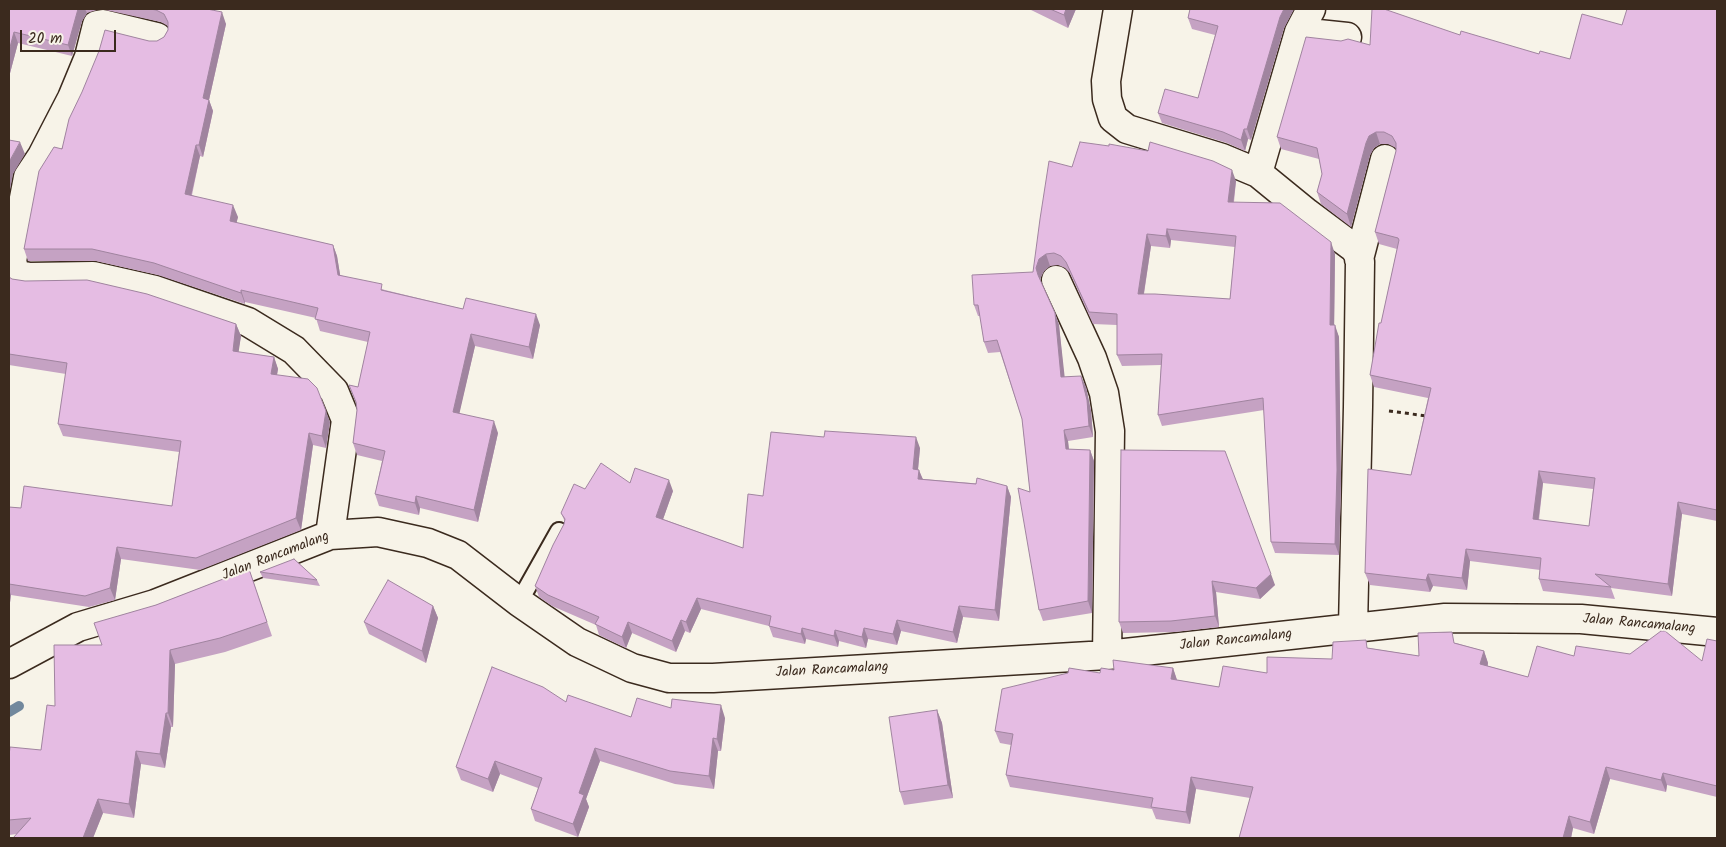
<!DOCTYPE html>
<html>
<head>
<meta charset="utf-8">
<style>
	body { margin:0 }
	#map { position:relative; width:1726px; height:847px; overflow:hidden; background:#f7f3e8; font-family:Kalam,sans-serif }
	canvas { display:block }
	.frame { position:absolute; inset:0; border:10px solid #3b2a1e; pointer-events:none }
	.scale { position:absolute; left:20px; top:30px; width:96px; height:22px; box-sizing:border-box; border:2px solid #3b2a1e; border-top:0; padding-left:6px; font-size:15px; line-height:18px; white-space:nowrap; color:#3b2a1e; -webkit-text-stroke:4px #f7f3e8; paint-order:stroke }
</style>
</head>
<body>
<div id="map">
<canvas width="1726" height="847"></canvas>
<div class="frame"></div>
<div class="scale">20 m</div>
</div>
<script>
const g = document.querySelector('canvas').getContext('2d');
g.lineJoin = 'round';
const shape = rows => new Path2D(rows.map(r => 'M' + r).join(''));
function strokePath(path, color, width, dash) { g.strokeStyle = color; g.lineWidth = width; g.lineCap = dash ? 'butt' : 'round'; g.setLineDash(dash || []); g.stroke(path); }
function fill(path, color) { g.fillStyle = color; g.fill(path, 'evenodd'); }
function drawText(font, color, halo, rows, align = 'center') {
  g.font = font + ' Kalam,sans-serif'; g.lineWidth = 4; g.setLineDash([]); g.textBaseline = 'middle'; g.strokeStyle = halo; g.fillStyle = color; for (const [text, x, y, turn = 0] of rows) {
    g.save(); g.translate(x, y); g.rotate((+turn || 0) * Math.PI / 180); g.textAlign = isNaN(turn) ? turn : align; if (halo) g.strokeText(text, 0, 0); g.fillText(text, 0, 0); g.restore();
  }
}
strokePath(shape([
	[9,712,19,706]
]), '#72889d', 10);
const lane = shape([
	[519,602,559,531]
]);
const street = shape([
	[1118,9,1106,81,1107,99,1113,118,1127,129,1222,158,1258,173,1307,213,1354,248,1359,255,1360,262,1358,407,1353,627],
	[1299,32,1347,37],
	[157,37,103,24,97,25,89,57,72,98,42,156,28,177,12,261,14,269,19,275,29,277,93,276,155,290,248,322,294,350,334,391,346,420,330,535],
	[1258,173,1299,32,1311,9],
	[1359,259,1385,159],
	[1056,280,1092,358,1104,393,1110,431,1107,655],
	[9,664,78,627,155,604,330,535,378,532,428,543,458,555,519,602,577,642,632,668,669,678,713,678,1107,655,1445,618,1581,619,1717,632]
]);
strokePath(lane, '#3b2a1e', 20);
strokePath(street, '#3b2a1e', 31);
strokePath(shape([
	[1389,411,1427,416]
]), '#3b2a1e', 3, [4, 4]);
strokePath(lane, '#f7f3e8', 16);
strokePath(street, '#f7f3e8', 28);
fill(shape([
	[9,9,100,9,87,13,82,21,72,56,18,43,9,77],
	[101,9,213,9,213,11,226,24,209,100,213,111,203,157,200,156,192,195,238,217,236,223,333,245,337,256,340,275,385,290,463,309,540,325,533,359,475,346,459,413,498,433,478,522,420,508,419,515,379,506,375,494,382,461,357,455,353,443,357,410,357,405,349,385,358,387,368,342,320,331,316,318,245,302,245,304,158,275,96,261,28,261,24,249,62,149,149,41,157,41,164,37,168,30,168,26,161,22],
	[1029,9,1076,9,1068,28],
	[1186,9,1294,9,1284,28,1251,140,1248,139,1245,151,1227,143,1162,123,1158,113,1198,98,1215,35,1192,29,1188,18,1190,10],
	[1717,9,1717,521,1682,514,1672,596,1611,588,1615,599,1543,591,1539,579,1540,570,1470,561,1467,590,1433,586,1430,592,1370,585,1365,573,1411,475,1428,398,1374,387,1370,375,1397,249,1379,244,1375,232,1396,151,1396,148,1388,144,1380,144,1374,148,1370,155,1351,227,1321,204,1317,192,1322,174,1319,159,1281,149,1277,137,1370,45,1460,35,1539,54,1570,59,1622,25],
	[1543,483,1593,489,1589,526,1539,520],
	[1072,167,1236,181,1234,202,1335,254,1334,325,1339,337,1341,482,1339,555,1275,553,1271,542,1264,410,1162,426,1158,415,1161,365,1122,366,1117,355,1117,325,1093,324,1070,273,1065,268,1058,265,1050,266,1044,271,1040,279,1041,283,1055,313,1059,325,1064,377,1086,387,1091,411,1093,437,1068,441,1069,449,1090,450,1094,461,1092,613,1043,621,1039,610,1030,492,1022,419,1000,352,988,353,984,342,980,316,978,316,974,305,1033,272],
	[1171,240,1235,247,1230,299,1144,294,1151,246,1170,248],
	[9,277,12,279,236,324,241,336,238,352,274,357,278,369,277,375,330,422,326,448,313,445,301,530,200,570,121,559,115,600,89,607,11,595,9,610,9,507,21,508,172,506,179,452,63,436,58,424,66,374,9,365],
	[824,437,920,448,918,469,923,479,1007,486,1011,497,999,621,963,617,957,643,901,631,897,645,868,639,866,648,839,641,838,647,806,639,805,644,773,637,769,626,701,609,690,633,685,631,676,652,632,633,626,648,599,635,596,625,552,606,539,597,535,586,564,524,565,522,561,513,585,489,630,483,673,491,663,519,743,548,763,496],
	[1121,450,1275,585,1260,599,1216,592,1219,627,1175,632,1123,633,1119,622],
	[249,569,272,636,225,652,175,664,173,727,171,727,165,768,141,764,134,818,103,813,93,838,13,838,17,834,9,835,9,756,41,750,55,706,102,645,156,605],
	[260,572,317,580,320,586,263,578],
	[433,606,438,618,426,663,369,634,364,622],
	[1717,641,1717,797,1667,785,1666,792,1610,779,1594,834,1573,828,1571,838,1239,838,1250,798,1196,789,1190,824,1156,819,1152,809,1010,787,1006,775,1011,745,1000,743,995,731,1100,673,1114,670,1173,668,1177,680,1219,687,1267,673,1332,659,1369,648,1419,656,1456,643,1484,651,1488,663,1488,666,1528,677,1574,656,1630,654,1702,661],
	[566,702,631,717,671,708,725,718,721,751,718,751,714,789,675,784,600,761,586,799,589,807,578,837,535,821,531,809,538,788,500,774,493,792,461,780,456,767],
	[937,710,942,723,953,798,904,805,900,792]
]), '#c5a2c3');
fill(shape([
	[78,9,85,9,87,13,82,21,72,56,68,45],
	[1066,9,1076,9,1068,28,1064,15],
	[1284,9,1294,9,1284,28,1251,140,1247,129,1280,17],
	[222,12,226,24,209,100,213,111,203,157,199,145,203,98],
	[14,32,18,43,9,77,9,51],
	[1244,129,1248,139,1245,151,1241,140],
	[1376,132,1380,144,1374,148,1370,155,1351,227,1347,214,1366,143,1369,136],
	[20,142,25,154,13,174,9,195,9,162],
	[196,145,200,156,189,205,185,194],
	[1232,170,1236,181,1232,213,1228,202],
	[233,205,238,217,234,233,230,221],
	[1167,229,1171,240,1170,248,1166,236],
	[1147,234,1151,246,1142,305,1138,294],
	[1331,242,1335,254,1334,337,1330,325],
	[333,245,337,256,342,286,338,275],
	[1046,254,1050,266,1044,271,1040,279,1042,287,1038,275,1036,268,1039,259],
	[241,290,245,302,245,304,241,293],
	[1055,313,1059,325,1066,389,1061,377],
	[536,314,540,325,533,359,529,347],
	[236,324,241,336,237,363,233,351],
	[1335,325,1339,337,1341,482,1339,555,1335,544],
	[471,334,475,346,457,424,453,412],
	[274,357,278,369,275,385,271,374],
	[1081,376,1086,387,1091,411,1093,437,1089,426],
	[326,411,330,422,326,448,322,436],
	[494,421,498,433,478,522,474,510],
	[1064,430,1068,441,1070,461,1066,449],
	[309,433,313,445,301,530,296,518],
	[916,437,920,448,917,480,913,469],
	[1090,450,1094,461,1092,613,1088,601],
	[919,470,923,480,918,479],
	[1539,471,1543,483,1537,531,1533,519],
	[669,480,673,491,660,528,656,517],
	[1007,486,1011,497,999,621,995,610],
	[416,496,420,508,419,515,415,503],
	[1678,502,1682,514,1672,596,1668,584],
	[117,547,121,559,115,600,110,588],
	[1466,549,1470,561,1467,590,1462,578],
	[1271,574,1275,585,1260,599,1256,588],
	[1428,574,1433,586,1430,592,1426,580],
	[1212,581,1216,592,1219,627,1215,616],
	[9,589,11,595,9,610],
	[697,598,701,609,690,633,686,622],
	[433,606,438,618,426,663,422,651],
	[959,606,963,617,957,643,953,632],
	[681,620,685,631,676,652,672,641],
	[897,620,901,631,897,645,893,634],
	[628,622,632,633,626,648,622,637],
	[802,628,806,639,805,644,801,634],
	[864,628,868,639,866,648,862,637],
	[835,630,839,641,838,647,834,636],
	[170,650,175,664,173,727,168,713],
	[1484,651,1488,663,1485,676,1480,664],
	[1173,668,1177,680,1171,679],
	[721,705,725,718,721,751,717,739],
	[937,710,942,723,953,798,948,785],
	[166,713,171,727,165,768,160,754],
	[713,738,718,751,714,789,709,776],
	[595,748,600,761,586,799,589,807,578,837,573,824,579,793],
	[136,751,141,764,134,818,129,804],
	[495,761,500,774,493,792,488,779],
	[1606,767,1610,779,1594,834,1590,822],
	[1663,773,1667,785,1666,792,1661,780],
	[1191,777,1196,789,1190,824,1186,812],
	[98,799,103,813,93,838,83,838],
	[1569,816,1573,828,1571,838,1563,838]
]), '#a0849f');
const building = shape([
	[9,9,78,9,68,45,14,32,9,51,9,9],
	[150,9,207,9,222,12,203,98,209,100,199,145,196,145,185,194,233,205,230,221,333,245,338,275,382,284,381,290,463,309,466,298,536,314,529,347,471,334,453,412,494,421,474,510,416,496,415,503,375,494,385,451,353,443,357,410,356,402,349,385,358,387,370,332,315,319,318,308,241,290,241,293,154,263,92,249,24,249,39,171,54,147,62,149,69,119,82,92,99,51,105,30,149,41,157,41,164,37,168,30,168,22,164,14,156,10,150,9],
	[1050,9,1066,9,1064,15,1050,9],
	[1190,9,1284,9,1280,17,1247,129,1244,129,1241,140,1223,132,1158,113,1165,89,1198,98,1218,26,1188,18,1190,9],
	[1372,9,1384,9,1460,35,1461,31,1539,54,1540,51,1570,59,1582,14,1622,25,1627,9,1717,9,1717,510,1678,502,1668,584,1595,574,1611,587,1539,579,1541,558,1466,549,1462,578,1428,574,1426,580,1365,573,1368,469,1411,475,1431,388,1370,375,1379,323,1381,323,1399,240,1398,238,1375,232,1396,151,1396,143,1392,136,1384,132,1376,132,1369,136,1366,143,1347,214,1317,192,1322,174,1317,148,1277,137,1306,37,1341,41,1348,39,1370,45,1372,9],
	[1539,471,1595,478,1589,526,1533,519,1539,471],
	[9,140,20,142,9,162,9,140],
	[1080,142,1109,146,1109,144,1148,151,1150,142,1213,161,1232,170,1228,202,1280,203,1331,242,1330,325,1335,325,1337,470,1335,544,1271,542,1263,398,1158,415,1162,354,1117,355,1117,314,1089,312,1066,262,1061,256,1054,253,1046,254,1039,259,1036,268,1038,275,1055,313,1061,377,1081,376,1087,400,1089,426,1064,430,1066,449,1090,450,1088,601,1039,610,1018,488,1030,492,1022,419,997,340,984,342,978,305,974,305,972,275,1033,272,1040,219,1049,161,1072,167,1080,142],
	[1167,229,1236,236,1230,299,1155,294,1138,294,1147,234,1166,236,1167,229],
	[9,277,12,279,25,281,87,280,147,294,236,324,233,351,274,357,271,374,308,379,317,388,326,411,322,436,309,433,296,518,196,558,117,547,110,588,85,596,9,584,9,507,21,508,24,486,172,506,181,441,58,424,67,363,9,354,9,277],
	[825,431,916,437,913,469,919,470,918,479,976,484,977,478,1007,486,995,610,959,606,953,632,897,620,893,634,864,628,862,637,835,630,834,636,802,628,801,634,769,626,771,616,697,598,686,622,681,620,672,641,628,622,622,637,595,624,599,617,548,595,535,586,553,545,564,524,565,519,561,513,574,484,585,489,601,463,630,483,635,468,669,480,656,517,743,548,748,494,763,496,771,432,824,437,825,431],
	[1121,450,1225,451,1271,574,1256,588,1212,581,1215,616,1171,621,1119,622,1121,450],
	[294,559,317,580,260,572,294,559],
	[249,569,267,622,220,638,170,650,168,713,166,713,160,754,136,751,129,804,98,799,83,838,13,838,31,818,9,820,9,756,10,747,41,750,47,705,55,706,54,645,102,645,94,623,156,605,249,569],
	[388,580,433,606,422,651,364,622,388,580],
	[1661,631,1665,631,1702,661,1707,639,1717,641,1717,786,1663,773,1661,780,1606,767,1590,822,1569,816,1563,838,1239,838,1253,787,1191,777,1186,812,1151,807,1153,798,1006,775,1013,734,995,731,1002,689,1068,673,1069,668,1100,673,1101,668,1114,670,1113,660,1173,668,1171,679,1219,687,1223,666,1267,673,1267,657,1332,659,1333,642,1366,640,1367,648,1419,656,1418,633,1452,632,1454,643,1484,651,1480,664,1528,677,1537,646,1574,656,1576,646,1630,654,1661,631],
	[492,667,543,687,566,702,568,695,631,717,637,698,671,708,672,699,721,705,717,739,713,738,709,776,670,771,595,748,579,793,584,795,573,824,531,809,542,778,495,761,488,779,456,767,492,667],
	[937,710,948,785,900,792,889,717,937,710]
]);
fill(building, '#e5bce3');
strokePath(building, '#a0849f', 1);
drawText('14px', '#3b2a1e', '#f7f3e8', [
	["Jalan Rancamalang",276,557,-21],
	["Jalan Rancamalang",1639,625,5],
	["Jalan Rancamalang",1236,641,-6],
	["Jalan Rancamalang",832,671,-3]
]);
</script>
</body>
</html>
